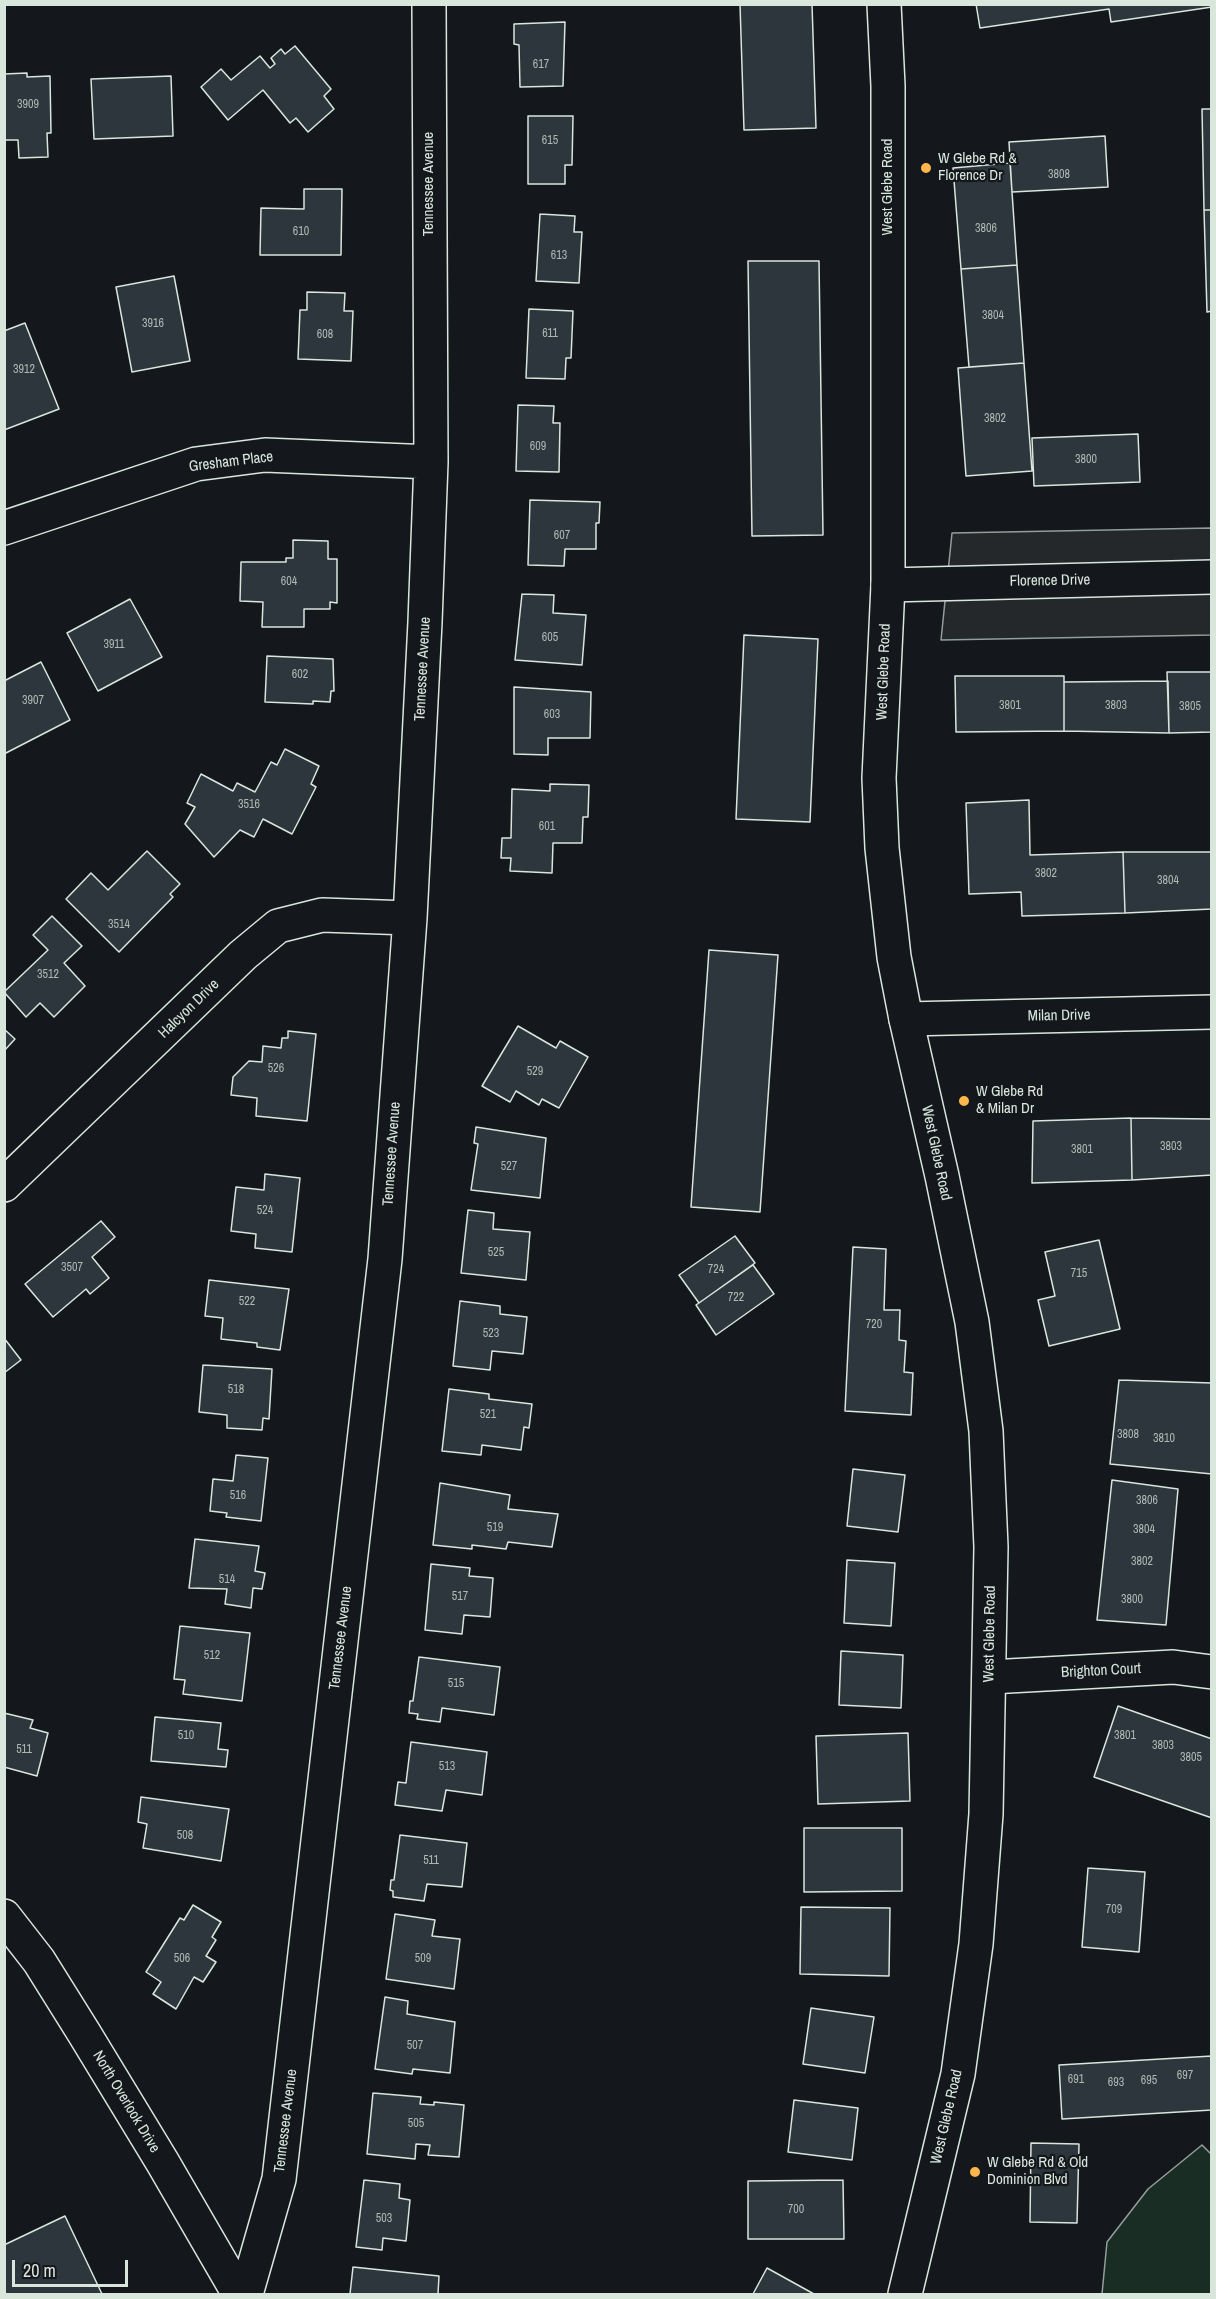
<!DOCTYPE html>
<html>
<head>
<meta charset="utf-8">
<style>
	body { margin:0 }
	#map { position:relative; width:1216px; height:2299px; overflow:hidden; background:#14181c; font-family:"Archivo Narrow",sans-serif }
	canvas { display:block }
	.frame { position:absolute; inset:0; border:6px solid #d8e6dc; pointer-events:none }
	.scale { position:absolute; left:12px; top:2260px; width:116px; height:27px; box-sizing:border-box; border:3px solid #d8e6dc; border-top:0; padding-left:8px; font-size:18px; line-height:21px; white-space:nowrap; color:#d8e6dc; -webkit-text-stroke:4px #14181c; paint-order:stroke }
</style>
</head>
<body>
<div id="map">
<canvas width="1216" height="2299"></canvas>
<div class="frame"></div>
<div class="scale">20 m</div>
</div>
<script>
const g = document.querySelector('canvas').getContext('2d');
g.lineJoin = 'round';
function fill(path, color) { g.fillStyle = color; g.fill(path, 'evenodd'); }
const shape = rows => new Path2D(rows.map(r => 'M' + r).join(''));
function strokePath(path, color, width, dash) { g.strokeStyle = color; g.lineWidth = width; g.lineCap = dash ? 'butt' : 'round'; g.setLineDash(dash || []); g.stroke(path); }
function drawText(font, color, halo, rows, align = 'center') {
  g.font = font + ' "Archivo Narrow",sans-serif'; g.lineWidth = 4.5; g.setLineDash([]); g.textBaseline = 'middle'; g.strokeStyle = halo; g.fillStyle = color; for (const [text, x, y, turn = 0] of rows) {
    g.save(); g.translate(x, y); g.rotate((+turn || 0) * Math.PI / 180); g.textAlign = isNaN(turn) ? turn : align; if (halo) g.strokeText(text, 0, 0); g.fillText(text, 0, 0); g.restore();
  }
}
const green = shape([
	[1202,2145,1211,2154,1211,2294,1102,2294,1107,2242,1148,2189,1202,2145]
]);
fill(green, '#1a2d24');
strokePath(green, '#939e99', 1.5);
const parking = shape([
	[1211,528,1211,635,941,640,952,533,1211,528]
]);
fill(parking, '#24282b');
strokePath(parking, '#939e99', 1.5);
const building = shape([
	[740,4,812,4,816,128,744,130,740,4],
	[976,4,1212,4,1212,7,1111,22,1109,9,980,28,976,4],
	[565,22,563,86,520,87,519,45,514,44,514,24,565,22],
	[295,46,331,89,324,96,334,109,308,132,296,118,290,123,263,90,228,120,201,87,221,69,231,80,260,56,270,68,275,64,271,58,281,49,285,54,295,46],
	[27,73,27,77,50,76,51,133,47,133,48,157,19,158,18,140,4,140,4,74,27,73],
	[171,76,173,136,94,139,91,79,171,76],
	[1202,109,1212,109,1212,210,1204,210,1202,109],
	[528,116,573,116,572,165,565,165,565,184,528,184,528,116],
	[1105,136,1108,187,1012,192,1009,142,1105,136],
	[1010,163,1017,265,961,269,953,168,1010,163],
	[304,189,342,189,341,255,260,255,261,208,304,209,304,189],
	[1204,210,1212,210,1212,311,1207,312,1204,210],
	[540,214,575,216,574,232,582,232,579,283,536,281,540,214],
	[748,261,819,261,823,535,752,536,748,261],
	[1017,265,1024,363,969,367,961,269,1017,265],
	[174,276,190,361,132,372,116,287,174,276],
	[307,292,345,293,344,311,353,311,351,361,298,359,300,310,307,310,307,292],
	[529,309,573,311,571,358,566,358,565,379,526,378,529,309],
	[25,323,59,409,4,430,4,331,25,323],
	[1024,363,1032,471,966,476,958,368,1024,363],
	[518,405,554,406,553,423,560,423,559,472,516,471,518,405],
	[1138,434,1140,482,1034,486,1032,438,1138,434],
	[530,500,600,502,599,523,596,523,596,549,565,549,564,566,528,565,530,500],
	[293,540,328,541,328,559,337,559,337,603,330,602,330,609,304,609,304,627,262,627,263,602,240,601,241,562,286,562,286,558,293,558,293,540],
	[522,594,554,595,553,613,586,615,582,665,515,660,522,594],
	[130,599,162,657,98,691,67,633,130,599],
	[744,635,818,639,810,822,736,819,744,635],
	[267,656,333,659,334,691,331,691,330,702,313,701,313,704,265,702,267,656],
	[41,662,70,720,4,754,4,681,41,662],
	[1167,672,1212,672,1212,732,1169,733,1167,672],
	[955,676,1064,676,1064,731,956,732,955,676],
	[1168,681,1169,733,1064,731,1064,682,1168,681],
	[514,687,591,692,590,738,548,738,548,755,514,754,514,687],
	[285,749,319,766,311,784,316,787,292,834,263,819,254,837,240,830,214,857,185,824,195,807,187,803,201,774,233,791,237,783,255,792,271,762,277,765,285,749],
	[550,784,589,785,588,817,583,817,582,843,553,843,552,873,510,871,511,858,501,858,502,838,511,838,512,789,550,791,550,784],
	[1029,800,1030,855,1123,852,1125,913,1022,916,1021,892,969,894,966,803,1029,800],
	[147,851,180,884,170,894,173,897,119,952,66,899,91,873,108,890,147,851],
	[1123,852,1212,852,1212,909,1125,913,1123,852],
	[52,916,82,946,64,963,85,986,54,1017,40,1003,26,1017,4,992,48,950,33,935,52,916],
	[709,950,778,955,760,1212,691,1207,709,950],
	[518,1026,556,1048,560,1041,588,1057,559,1108,542,1099,539,1105,516,1091,510,1102,482,1086,518,1026],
	[4,1029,15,1039,4,1051,4,1029],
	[288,1031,316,1034,307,1121,256,1116,257,1098,231,1095,233,1077,249,1061,262,1062,263,1046,281,1048,282,1038,288,1038,288,1031],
	[1131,1118,1132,1180,1032,1183,1033,1121,1131,1118],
	[1131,1118,1212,1119,1212,1175,1132,1180,1131,1118],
	[476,1127,546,1138,540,1198,471,1190,478,1144,474,1143,476,1127],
	[265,1174,300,1178,292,1252,255,1248,256,1234,231,1231,236,1187,264,1190,265,1174],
	[468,1210,494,1213,493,1229,530,1232,526,1280,461,1273,468,1210],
	[101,1221,115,1237,92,1257,109,1278,90,1294,86,1289,53,1317,25,1284,101,1221],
	[735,1236,755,1263,699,1303,679,1275,735,1236],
	[1099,1240,1120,1329,1049,1346,1038,1300,1055,1296,1045,1252,1099,1240],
	[853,1247,886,1249,884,1310,900,1310,899,1340,906,1341,904,1372,913,1373,911,1415,845,1411,853,1247],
	[753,1265,774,1294,716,1335,696,1305,753,1265],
	[209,1280,289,1289,280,1350,257,1347,257,1343,221,1339,223,1318,205,1316,209,1280],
	[460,1301,500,1306,500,1314,527,1317,523,1354,492,1351,490,1370,453,1366,460,1301],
	[4,1338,21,1360,4,1373,4,1338],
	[203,1365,272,1369,269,1419,263,1418,262,1430,227,1428,227,1415,199,1412,203,1365],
	[1119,1380,1212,1383,1212,1474,1110,1464,1119,1380],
	[449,1389,489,1394,489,1399,532,1404,529,1428,524,1427,521,1450,482,1445,481,1455,442,1451,449,1389],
	[236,1455,268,1458,261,1521,226,1517,227,1513,210,1511,213,1479,233,1481,236,1455],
	[853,1469,905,1475,898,1532,847,1526,853,1469],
	[1112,1480,1178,1489,1166,1625,1097,1620,1112,1480],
	[440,1483,510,1495,508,1509,558,1514,552,1547,508,1542,506,1549,472,1545,472,1549,433,1545,440,1483],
	[195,1539,259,1546,255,1571,265,1573,262,1589,253,1588,251,1608,225,1604,227,1589,189,1588,195,1539],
	[847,1560,895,1563,891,1626,844,1623,847,1560],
	[431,1564,470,1568,469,1576,493,1578,490,1617,464,1615,462,1634,425,1630,431,1564],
	[180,1626,250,1633,242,1701,183,1694,185,1680,174,1679,180,1626],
	[841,1651,903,1655,901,1708,839,1705,841,1651],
	[419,1657,500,1667,494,1715,442,1708,440,1722,417,1719,418,1714,409,1713,410,1701,413,1701,419,1657],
	[1118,1706,1212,1739,1212,1818,1094,1777,1118,1706],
	[4,1713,33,1720,30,1728,48,1733,37,1776,4,1767,4,1713],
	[155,1717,221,1723,218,1749,228,1750,226,1767,151,1761,155,1717],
	[908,1733,910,1801,818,1804,816,1736,908,1733],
	[411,1742,487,1752,482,1795,446,1790,442,1811,395,1805,398,1782,406,1783,411,1742],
	[141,1797,229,1809,221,1861,143,1848,147,1824,138,1822,141,1797],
	[804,1828,902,1828,902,1891,804,1892,804,1828],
	[400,1835,467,1843,462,1887,427,1884,424,1901,393,1897,393,1891,390,1890,391,1880,394,1880,400,1835],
	[1088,1868,1145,1872,1139,1952,1082,1947,1088,1868],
	[193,1905,221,1922,212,1937,216,1940,206,1956,216,1962,203,1982,194,1977,176,2009,153,1994,161,1982,146,1972,180,1918,184,1920,193,1905],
	[801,1907,890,1908,889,1976,800,1974,801,1907],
	[395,1914,435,1920,432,1936,460,1939,454,1989,386,1979,395,1914],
	[385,1997,408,2001,407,2014,455,2022,450,2073,413,2069,412,2074,375,2069,385,1997],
	[811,2008,874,2017,865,2073,803,2064,811,2008],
	[1212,2056,1212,2110,1062,2119,1059,2065,1212,2056],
	[373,2093,421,2097,420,2104,434,2105,434,2102,464,2105,459,2157,428,2155,430,2145,416,2144,415,2159,367,2154,373,2093],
	[794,2100,858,2108,852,2160,788,2152,794,2100],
	[1031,2143,1079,2144,1077,2223,1030,2222,1031,2143],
	[364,2180,400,2184,399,2198,410,2200,406,2241,383,2238,382,2250,356,2247,364,2180],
	[843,2180,844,2239,748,2239,748,2181,843,2180],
	[65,2216,102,2294,4,2294,4,2245,65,2216],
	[353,2267,439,2276,438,2294,350,2294,353,2267],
	[767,2268,814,2294,753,2294,767,2268]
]);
fill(building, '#2c363c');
strokePath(building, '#d8e6dc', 1.5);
const minor = shape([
	[4,528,196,464,265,455,431,462],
	[888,585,1212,577],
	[906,1019,1212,1012],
	[4,1185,243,955,278,926,322,915,410,918],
	[990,1677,1173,1667,1212,1672],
	[4,1916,39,1961,84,2033,163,2163,239,2294],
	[246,2294,279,2179,385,1259,410,918,425,622,431,462,429,4]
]);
const major = shape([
	[884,4,888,86,888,585,879,778,882,848,894,957,906,1019,942,1176,972,1322,986,1431,991,1547,986,1814,976,1944,958,2074,905,2294]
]);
strokePath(minor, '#d8e6dc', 36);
strokePath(major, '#d8e6dc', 36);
strokePath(minor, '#14181c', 33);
strokePath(major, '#14181c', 33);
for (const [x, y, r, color] of [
	[926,168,6,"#ffb74d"],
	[964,1101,6,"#ffb74d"],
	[975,2172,6,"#ffb74d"]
]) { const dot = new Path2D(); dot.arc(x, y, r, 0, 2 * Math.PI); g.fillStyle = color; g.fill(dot); strokePath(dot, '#14181c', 2); }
drawText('12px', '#adbab4', null, [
	["617",541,65],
	["3909",28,105],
	["615",550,141],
	["3808",1059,175],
	["3806",986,229],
	["610",301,232],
	["613",559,256],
	["3804",993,316],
	["3916",153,324],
	["611",550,334],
	["608",325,335],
	["3912",24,370],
	["3802",995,419],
	["609",538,447],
	["3800",1086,460],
	["607",562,536],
	["604",289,582],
	["605",550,638],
	["3911",114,645],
	["602",300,675],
	["3907",33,701],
	["3801",1010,706],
	["3803",1116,706],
	["3805",1190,707],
	["603",552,715],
	["3516",249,805],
	["601",547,827],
	["3802",1046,874],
	["3804",1168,881],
	["3514",119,925],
	["3512",48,975],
	["526",276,1069],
	["529",535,1072],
	["3803",1171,1147],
	["3801",1082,1150],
	["527",509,1167],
	["524",265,1211],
	["525",496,1253],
	["3507",72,1268],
	["724",716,1270],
	["715",1079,1274],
	["722",736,1298],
	["522",247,1302],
	["720",874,1325],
	["523",491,1334],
	["518",236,1390],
	["521",488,1415],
	["3808",1128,1435],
	["3810",1164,1439],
	["516",238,1496],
	["3806",1147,1501],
	["519",495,1528],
	["3804",1144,1530],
	["3802",1142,1562],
	["514",227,1580],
	["517",460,1597],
	["3800",1132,1600],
	["512",212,1656],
	["515",456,1684],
	["510",186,1736],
	["3801",1125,1736],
	["3803",1163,1746],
	["511",24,1750],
	["3805",1191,1758],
	["513",447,1767],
	["508",185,1836],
	["511",431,1861],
	["709",1114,1910],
	["506",182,1959],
	["509",423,1959],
	["507",415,2046],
	["697",1185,2076],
	["691",1076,2080],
	["695",1149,2081],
	["693",1116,2083],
	["505",416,2124],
	["700",796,2210],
	["503",384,2219]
]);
drawText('15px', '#d8e6dc', '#14181c', [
	["W Glebe Rd &",938,159],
	["Florence Dr",938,176],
	["W Glebe Rd",976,1092],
	["& Milan Dr",976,1109],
	["W Glebe Rd & Old",987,2163],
	["Dominion Blvd",987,2180]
], 'left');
drawText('15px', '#d8e6dc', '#14181c', [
	["Tennessee Avenue",429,184,-90],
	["West Glebe Road",888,187,-90],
	["Gresham Place",231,462,-7],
	["Florence Drive",1050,581,-1],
	["Tennessee Avenue",423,669,-87],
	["West Glebe Road",884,672,-88],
	["Halcyon Drive",189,1009,-44],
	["Milan Drive",1059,1016,-1],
	["West Glebe Road",936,1153,78],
	["Tennessee Avenue",392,1154,-86],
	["West Glebe Road",990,1634,-89],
	["Tennessee Avenue",341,1638,-83],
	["Brighton Court",1101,1671,-3],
	["North Overlook Drive",126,2102,59],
	["West Glebe Road",947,2117,-77],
	["Tennessee Avenue",286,2121,-83]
]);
</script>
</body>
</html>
